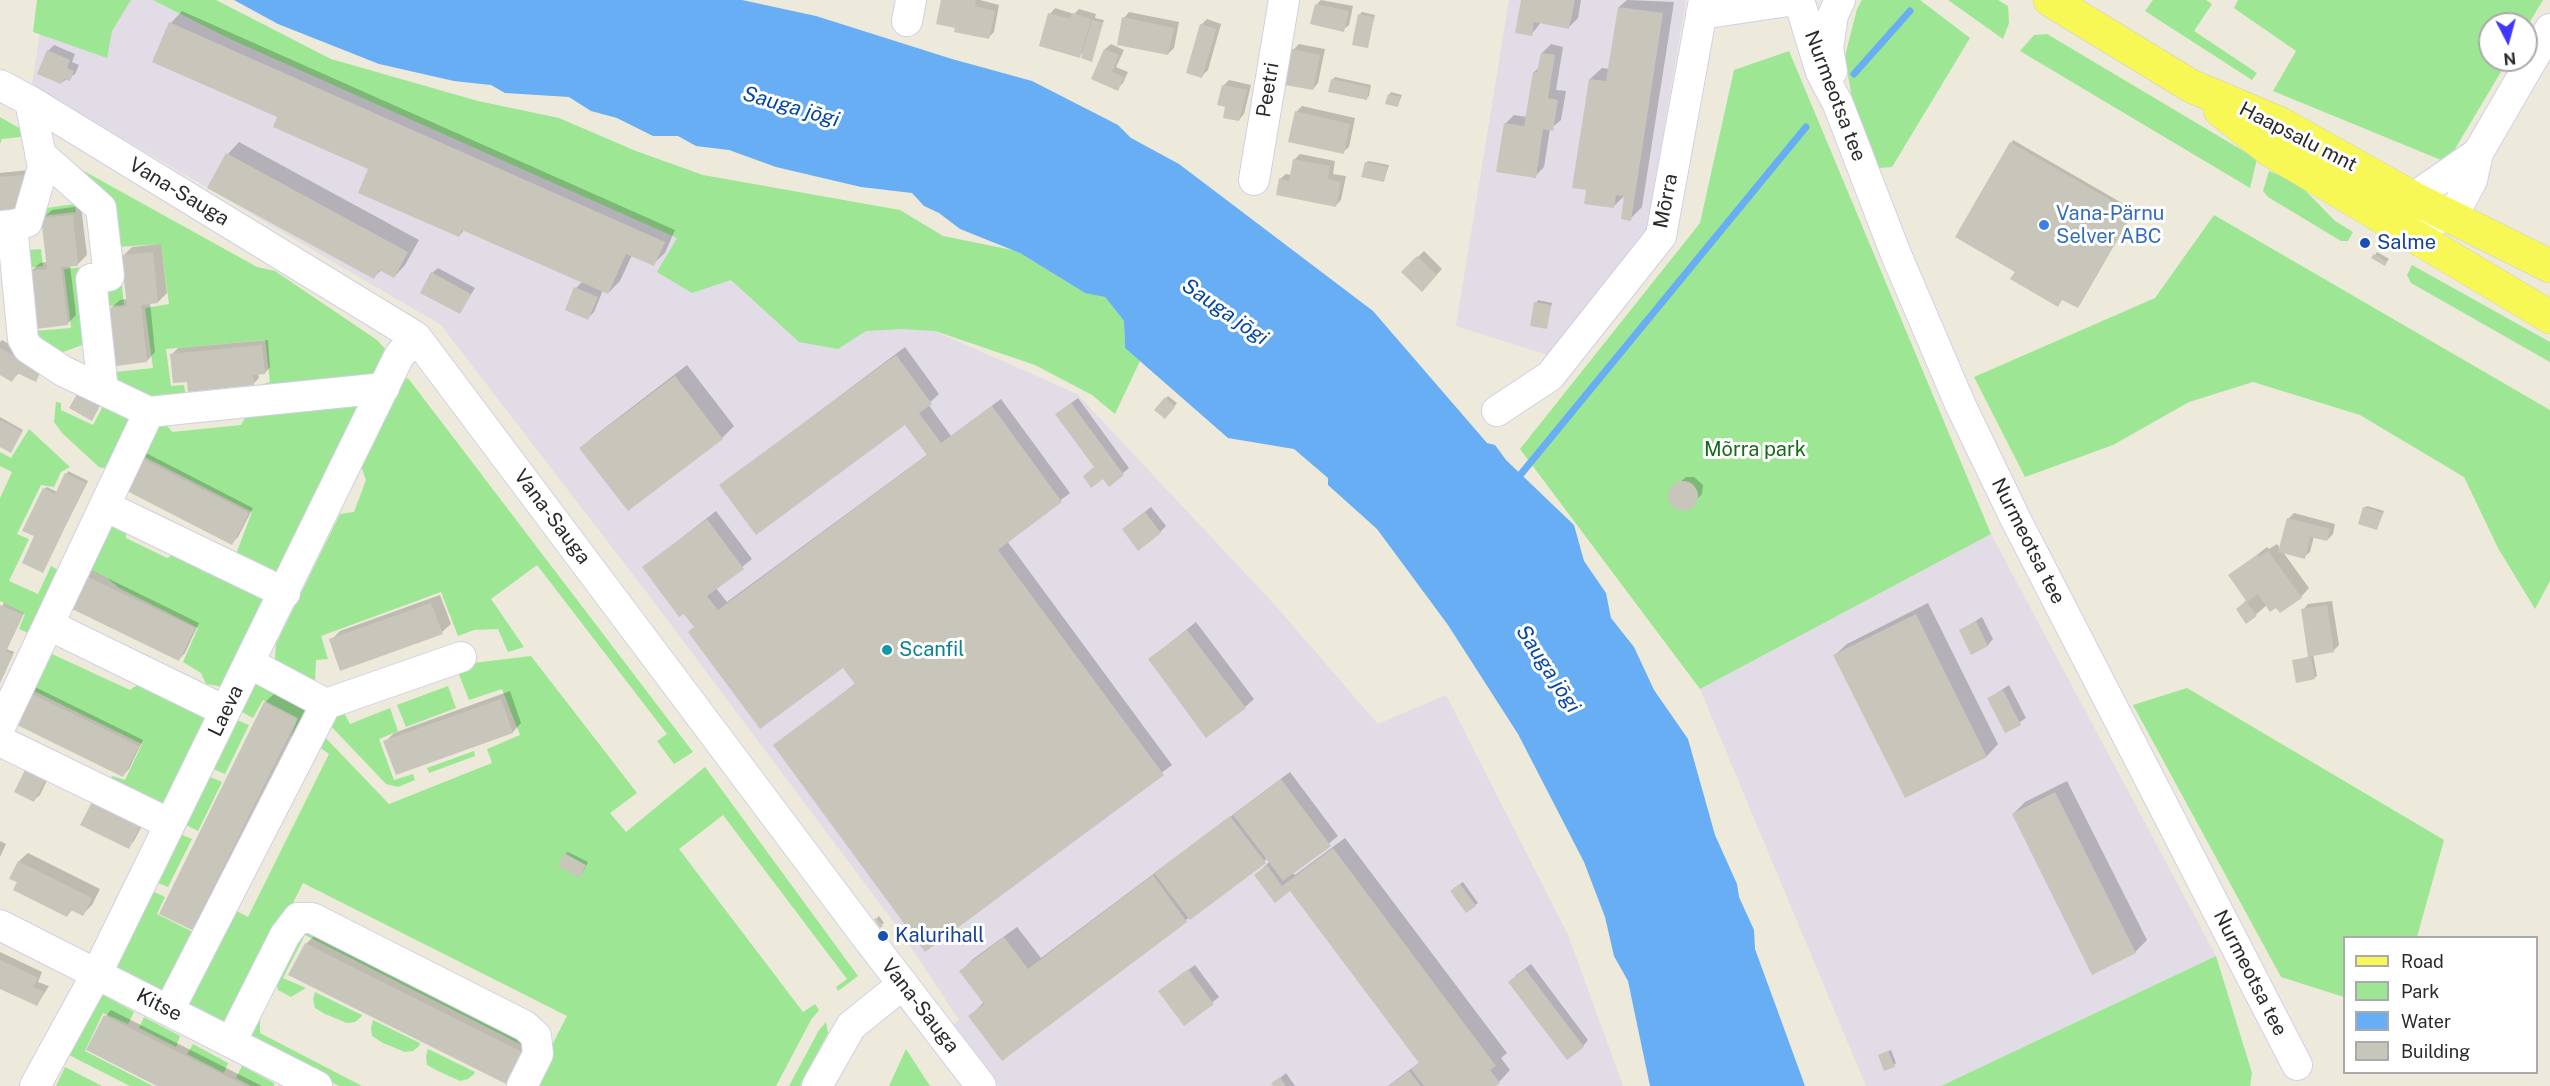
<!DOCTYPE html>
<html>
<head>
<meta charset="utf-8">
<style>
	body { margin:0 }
	#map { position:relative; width:2550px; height:1086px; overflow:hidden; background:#ede9db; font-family:"Public Sans",sans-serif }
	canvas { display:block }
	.legend { position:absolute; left:2343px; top:936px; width:195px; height:138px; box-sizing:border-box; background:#fff; border:2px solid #aaa; margin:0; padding:8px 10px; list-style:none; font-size:18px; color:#2a2a2a }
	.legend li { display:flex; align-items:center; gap:12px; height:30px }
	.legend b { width:30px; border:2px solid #aaa }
	.north { position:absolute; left:2478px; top:12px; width:60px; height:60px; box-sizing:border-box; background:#fff; border:2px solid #aaa; border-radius:50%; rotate:174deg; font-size:16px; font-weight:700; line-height:24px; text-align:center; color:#2a2a2a }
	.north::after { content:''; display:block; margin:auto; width:21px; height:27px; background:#4036ff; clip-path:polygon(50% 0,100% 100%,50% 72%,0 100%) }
</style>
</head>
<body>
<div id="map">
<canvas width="2550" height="1086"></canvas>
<ul class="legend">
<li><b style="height:8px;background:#f7f855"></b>Road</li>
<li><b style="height:16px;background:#9de794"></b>Park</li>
<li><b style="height:16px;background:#68aef5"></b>Water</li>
<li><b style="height:16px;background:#c8c6bb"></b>Building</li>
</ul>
<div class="north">N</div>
</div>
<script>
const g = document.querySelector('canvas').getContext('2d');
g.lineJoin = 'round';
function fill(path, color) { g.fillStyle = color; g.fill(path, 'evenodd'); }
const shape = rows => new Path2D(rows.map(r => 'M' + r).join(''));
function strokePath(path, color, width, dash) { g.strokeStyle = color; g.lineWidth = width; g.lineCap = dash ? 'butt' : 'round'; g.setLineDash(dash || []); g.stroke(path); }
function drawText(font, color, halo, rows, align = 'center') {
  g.font = font + ' "Public Sans",sans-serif'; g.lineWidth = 6; g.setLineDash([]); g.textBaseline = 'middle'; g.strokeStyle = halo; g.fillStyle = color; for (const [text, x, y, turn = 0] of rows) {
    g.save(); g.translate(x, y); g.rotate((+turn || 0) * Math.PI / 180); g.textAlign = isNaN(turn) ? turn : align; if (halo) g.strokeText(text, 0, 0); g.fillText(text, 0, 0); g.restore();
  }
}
fill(shape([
	[45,0,203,0,246,33,659,209,1077,394,1274,604,1378,724,1446,695,1568,935,1623,1086,999,1086,952,1026,959,1020,899,929,651,598,441,325,32,85],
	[1509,0,1686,0,1647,228,1554,357,1456,326],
	[1991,534,2216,956,1941,1086,1866,1086,1700,689]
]), '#e1dce5');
fill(shape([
	[37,0,131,0,112,31,107,58,33,32],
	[153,0,216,0,331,59,478,101,559,118,636,151,703,175,900,210,943,236,1017,251,1082,291,1105,297,1124,321,1125,348,1140,361,1115,414,1092,395,1035,365,935,331,901,329,866,331,838,349,799,342,731,280,692,293,657,272,677,238,230,39],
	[1862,0,1920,0,1970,38,1892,167,1879,168,1853,106,1845,56,1857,9],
	[1948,0,1998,0,2008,6,2009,23,2003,39],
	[2153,0,2206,0,2212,4,2194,31,2257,73,2252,80,2145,11],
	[2238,0,2543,0,2526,28,2526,24,2490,24,2490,60,2508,60,2455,149,2441,160,2273,91,2296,51,2234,8],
	[2047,34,2257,159,2250,188,2020,51,2034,35],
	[1789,51,1991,534,1700,689,1520,449,1700,223,1734,70],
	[0,117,26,132,28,136,2,139,0,144],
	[73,165,257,267,275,271,377,340,386,350,374,377,247,389,270,382,265,340,166,349,171,386,184,385,186,396,157,404,116,383,115,372,153,368,145,308,169,304,161,244,117,247],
	[2269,171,2298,183,2335,221,2353,232,2348,241,2341,241,2268,197,2263,191],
	[75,204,76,212,40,216,39,209],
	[2214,215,2550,410,2550,581,2535,609,2498,548,2464,477,2360,415,2253,382,2189,402,2113,445,2025,477,1974,377,2155,298],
	[41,249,43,266,27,268,17,251],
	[2412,265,2550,342,2550,362,2411,283,2407,275],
	[85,267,93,341,55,355,34,346,34,331,71,328,64,269],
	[122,286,124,305,108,306,102,288],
	[408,378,693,752,674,764,657,741,667,734,537,565,491,599,524,647,508,652,498,629,474,630,458,636,441,592,321,636,328,659,316,660,315,680,307,680,279,664,275,659,276,644,340,514,354,512,366,480,361,466,399,381],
	[107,399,136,413,109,469,99,467,63,434,54,422,56,402,61,403,61,410,93,425],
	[365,403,280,571,275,573,264,571,258,563,236,554,252,512,139,454,162,419,172,432,241,425,251,407],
	[29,429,70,467,61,472,54,487,41,485,17,534,29,539,9,581,38,594,51,566,64,573,35,636,19,629,25,614,0,601,0,498,12,472,0,466,0,452,11,458],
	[105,523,126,531,126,538,167,558,181,550,196,557,202,571,232,584,247,582,267,597,224,687,206,684,201,673,183,662,198,628,119,588,107,578,84,567],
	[57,639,52,654,130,690,146,679,210,719,165,804,151,807,109,786,112,776,125,780,142,744,26,687],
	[531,656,637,793,610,813,626,832,705,767,858,976,838,991,836,987,847,979,723,815,679,849,803,1012,815,1004,819,1010,811,1020,776,1086,531,1086,567,1016,303,883,249,990,233,1017,221,1024,189,1009,186,985,229,907,248,917,329,754,315,744,320,732,389,804,492,763,487,749,520,735,502,689,469,700,458,672,473,663],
	[259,682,304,707,308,715,297,739,291,736,298,718,263,700,253,718,240,711,254,686],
	[448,686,456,708,406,727,397,705],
	[2187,688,2444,840,2417,937,2344,938,2344,997,2281,977,2133,705],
	[390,708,398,731,379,739,394,780,413,774,415,780,398,787,386,784,328,723,342,709,350,724],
	[237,720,249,725,225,774,213,769],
	[474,751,475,756,429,773,427,768],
	[210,777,222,782,198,831,186,825],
	[180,834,192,839,168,887,156,882],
	[152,891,165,897,157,914,193,932,175,983,161,993,121,973,118,967,118,961],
	[306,926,312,926,528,1036,533,1042,532,1051,514,1086,506,1086,526,1047,305,935,283,978,306,988,291,997,278,990,274,973,293,934],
	[2216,956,2252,1073,2250,1086,1941,1086],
	[315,992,362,1015,361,1017,355,1022,347,1023,325,1014,315,1008,313,999],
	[104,995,134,1012,128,1024,103,1013,85,1051,153,1086,130,1086,69,1055,97,998],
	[260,1016,260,1033,362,1086,339,1086,255,1043,250,1036],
	[144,1017,180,1036,176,1047,139,1028],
	[373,1020,420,1043,419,1046,413,1051,405,1052,383,1043,372,1036,371,1028],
	[826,1022,828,1033,800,1086,789,1086,819,1030],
	[193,1044,228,1063,224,1073,187,1054],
	[428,1049,475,1072,474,1074,468,1079,460,1081,438,1071,427,1065,426,1056],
	[906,1049,930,1086,889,1086],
	[242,1066,274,1083,274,1086,251,1086,236,1078],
	[65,1067,102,1086,56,1086]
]), '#9de794');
fill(shape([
	[234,0,742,0,816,16,952,59,1032,81,1118,125,1131,138,1179,164,1373,311,1487,443,1495,445,1506,460,1574,525,1584,561,1606,593,1611,618,1634,647,1654,690,1688,739,1715,835,1737,884,1739,897,1754,930,1755,949,1805,1086,1650,1086,1628,981,1614,956,1605,917,1584,862,1518,734,1448,625,1377,529,1328,485,1328,478,1294,449,1228,438,1125,348,1124,321,1105,297,1085,293,1020,253,960,229,939,213,924,206,912,193,861,187,776,167,729,150,696,146,678,136,653,136,617,118,591,111,569,97,505,93,491,85,454,81,379,64,278,24]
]), '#68aef5');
fill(shape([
	[942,0,980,0,999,5,994,32,988,38,957,27],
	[1321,0,1353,6,1349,25,1343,30,1317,4],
	[1522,0,1581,0,1578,18,1569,27,1541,22,1531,35],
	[1627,0,1674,2,1642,207,1630,219,1626,194,1613,207,1590,79,1602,68,1610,69,1619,7],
	[1055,8,1074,14,1079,9,1096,14,1095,18,1104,20,1091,60,1085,51,1079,56,1050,14],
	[182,11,675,230,665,253,653,264,632,255,620,281,608,293,603,290,594,312,588,318,576,288,583,281,465,229,459,236,370,168,279,117,154,61,171,23],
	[1129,12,1179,22,1174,48,1168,54,1124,18],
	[1362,12,1375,15,1367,47,1359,15],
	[1207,19,1221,24,1208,70,1202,76,1201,25],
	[1111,44,1124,50,1116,67,1128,72,1123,83,1117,89,1093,78,1105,49],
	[1299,44,1325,49,1318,83,1313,89,1293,50],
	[1551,44,1563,47,1556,90,1566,91,1561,120,1550,129,1544,167,1535,176,1505,124,1514,115,1527,117,1534,72,1540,67,1542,53],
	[54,45,75,54,72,62,79,65,75,74,61,83,48,51],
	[1335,77,1371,85,1369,96,1366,99,1332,80],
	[1229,80,1251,85,1244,114,1239,120,1227,106,1224,85],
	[1391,92,1402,95,1398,105,1389,95],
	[1302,106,1355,118,1349,147,1343,152,1296,112],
	[2013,140,2134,210,2080,304,1957,237],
	[239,142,419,240,405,265,394,277,381,270,374,277,228,154],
	[1300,154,1335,161,1333,174,1346,176,1341,200,1336,205,1280,179,1286,174,1291,175,1294,160],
	[1368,161,1389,165,1384,180,1366,163],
	[29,170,20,208,0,215,0,173],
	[81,206,87,255,78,264,70,265,76,315,67,324,31,271,40,263,47,262,43,218,52,210],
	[161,244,167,293,158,302,150,302,155,352,147,361,111,308,120,300,127,299,123,256,132,247],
	[1424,251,1442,269,1422,290,1403,272],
	[2377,252,2389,259,2385,264,2375,255],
	[438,268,475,288,460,312,432,273],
	[1538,300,1552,303,1546,327,1536,303],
	[2,340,46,364,35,380,19,373,12,380,0,373,0,342],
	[268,340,270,367,265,373,258,373,259,378,253,384,188,380,172,354,178,348],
	[905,347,939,394,928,404,951,436,1001,399,1070,493,1007,541,1172,765,925,950,775,745,856,683,843,666,695,627,644,567,716,511,752,559,716,588,727,602,928,454,905,423,721,485],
	[687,365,734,426,722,438,581,448,593,437],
	[1168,396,1177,403,1165,417,1156,410],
	[1078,398,1129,468,1109,485,1096,467,1063,409],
	[0,417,23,430,13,448,0,445],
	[146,453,253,508,238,537,232,543,125,489],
	[68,471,88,481,43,571,36,536,44,489,47,487,57,492],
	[1686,477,1694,477,1703,485,1702,494,1687,509,1678,508,1671,502,1672,489],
	[2367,506,2384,511,2377,528,2364,508],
	[1151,507,1166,526,1160,532,1129,524],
	[2294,513,2335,524,2333,534,2327,540,2314,536,2310,552,2304,557,2283,552,2309,588,2301,597,2276,606,2267,605,2247,622,2238,609,2247,599,2230,576,2267,547,2269,549,2277,544,2280,548,2288,519],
	[91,570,199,623,185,653,179,659,85,576],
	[440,595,451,624,442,632,331,640,340,631],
	[2332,601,2339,645,2333,651,2313,654,2317,676,2314,678,2294,661,2310,656,2303,610,2308,604],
	[4,603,24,613,7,649,14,652,0,683,0,609],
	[1928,603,1998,744,1987,756,1905,796,1835,655,1847,644],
	[1982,617,1993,639,1988,645,1971,653,1961,630],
	[1196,622,1254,699,1245,707,1150,659],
	[31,685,143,740,129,769,123,775,11,721],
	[2009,685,2026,718,2006,731,1989,698],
	[510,691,521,723,513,732,396,774,385,742,394,733],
	[274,694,305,710,201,920,192,929,265,702],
	[26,770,50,774,40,795,34,800,16,791],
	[1290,772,1338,836,1293,873,1295,875,1345,838,1507,1053,1501,1058,1510,1070,1499,1082,1494,1086,1388,1086,1420,1062,1290,889,1275,901,1256,875,1270,861,1268,858,1002,1059,970,1016,984,1002,961,971,973,959,1017,927,1041,958],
	[2067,781,2147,940,2135,952,2013,814,2025,802],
	[93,803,145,820,134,841,128,847],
	[0,841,6,844,0,857],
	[568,852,588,862,582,874,565,854],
	[28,853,100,889,92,905,83,914,73,909,67,916,11,878,19,861],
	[1463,882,1478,903,1475,905,1454,888],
	[879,916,884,923,880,926,876,919],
	[323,927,538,1034,523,1065,506,1082,306,944],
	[0,952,42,972,38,982,49,986,37,1005,0,987],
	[1531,964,1588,1040,1583,1046,1515,976],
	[1195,965,1219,997,1185,1024,1166,986],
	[111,1010,262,1086,160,1086,88,1050,106,1016],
	[1891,1050,1896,1063,1894,1065,1880,1055],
	[1286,1073,1295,1086,1274,1086,1273,1084]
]), '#0003');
strokePath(shape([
	[1854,74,1910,11],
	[1521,474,1806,127]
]), '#68aef5', 7);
fill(shape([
	[941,0,976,0,975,6,995,11,989,39,954,32,955,28,936,24],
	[1521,0,1575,0,1569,29,1534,22,1532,36,1515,33],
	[1315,4,1349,11,1344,32,1310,24],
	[1618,7,1663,13,1631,221,1621,219,1624,196,1616,195,1614,208,1584,204,1586,190,1572,188,1589,79,1606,81],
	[1048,13,1070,19,1072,13,1091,19,1080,58,1039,46],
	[1358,14,1374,17,1368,48,1352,45],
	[1122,17,1174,28,1168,55,1117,45],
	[1092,20,1103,23,1092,62,1081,58],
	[169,22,665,242,654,266,626,254,608,294,462,230,459,237,358,193,368,169,273,127,277,117,152,62],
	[1200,24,1216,29,1202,78,1186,73],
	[1104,49,1119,55,1112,72,1124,77,1118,91,1091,79],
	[1292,49,1320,55,1313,90,1285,85],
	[47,50,70,60,67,68,74,71,70,81,64,79,61,84,37,74],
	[1541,53,1555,55,1548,98,1558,100,1553,131,1543,129,1536,178,1496,172,1504,123,1524,126,1533,72,1537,72],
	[1331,79,1369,87,1367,100,1328,92],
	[1222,85,1247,90,1239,121,1223,118,1225,107,1217,105],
	[1388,94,1400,97,1398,107,1385,104],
	[1295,111,1350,124,1344,154,1288,142],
	[2010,142,2133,213,2078,308,2062,300,2058,307,2010,279,2015,272,1955,237],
	[226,153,408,252,394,278,379,270,374,279,207,188],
	[1293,159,1330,166,1328,179,1341,182,1336,207,1276,195,1279,178,1289,181],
	[1365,162,1388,167,1384,182,1361,177],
	[24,175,27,204,14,205,15,215,0,217,0,177],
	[73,215,78,266,61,267,68,325,36,329,30,271,47,269,41,218],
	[153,252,158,303,141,305,147,362,116,366,110,308,127,306,121,255],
	[2374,254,2387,262,2385,266,2371,258],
	[1417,256,1437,275,1422,292,1401,272],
	[431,272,471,294,460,314,420,293],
	[574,287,598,297,588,320,565,310],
	[1534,302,1551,305,1547,329,1530,326],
	[262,345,265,374,253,375,254,385,188,392,187,382,173,383,170,354],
	[0,348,41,370,36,382,17,373,12,382,0,375],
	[896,355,932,404,919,413,941,443,992,406,1062,502,998,550,1164,775,925,952,773,745,855,684,843,668,760,729,688,632,694,627,684,614,679,617,642,567,707,519,744,569,707,596,718,610,927,455,905,425,756,535,719,485],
	[675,376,723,439,628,511,579,448],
	[81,387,103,400,92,421,69,408],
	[1165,397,1175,407,1165,419,1154,410],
	[1071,403,1124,475,1109,487,1103,479,1091,488,1083,476,1094,467,1055,414],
	[0,420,22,432,11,453,0,447],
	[139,457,249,513,232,545,123,489],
	[65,473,86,483,43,573,22,563,34,536,22,531,43,488,55,494],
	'1668 496a15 15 0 1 1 30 0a15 15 0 1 1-30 0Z',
	[2363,507,2383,513,2377,530,2358,524],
	[1145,512,1161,533,1138,551,1122,529],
	[2287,518,2330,529,2327,541,2310,537,2305,559,2278,552],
	[2268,551,2302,598,2280,613,2276,608,2270,612,2258,594,2247,602,2228,575,2258,554,2260,557],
	[84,575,195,628,179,661,68,607],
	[2246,601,2257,616,2246,624,2236,609],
	[431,603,443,634,340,671,329,639],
	[0,605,23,615,6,651,13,655,0,683],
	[2327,605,2334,652,2308,657,2301,609],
	[1916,614,1987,757,1905,798,1833,655],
	[1976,621,1988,646,1971,655,1959,630],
	[1187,630,1246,708,1206,738,1148,659],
	[2311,657,2315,679,2296,683,2292,660],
	[24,690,139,746,123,777,9,721],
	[2003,690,2021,725,2005,733,1987,698],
	[501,699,513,733,396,775,383,741],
	[264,702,297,719,192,930,159,914],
	[25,770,45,780,34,802,14,792],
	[1281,779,1331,846,1283,881,1233,815],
	[2055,792,2136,953,2092,975,2012,814],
	[92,802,140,826,129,849,80,825],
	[1230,816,1266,863,1190,920,1154,873],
	[1333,848,1496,1066,1490,1070,1500,1083,1496,1086,1424,1086,1411,1069,1419,1063,1290,891,1275,903,1254,875,1267,865,1282,886],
	[564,853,586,865,580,878,558,866],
	[18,861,92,898,83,916,71,910,67,917,13,890,17,882,9,879],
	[1153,875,1187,922,1002,1061,968,1016,984,1004,959,971,1004,937,1028,969],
	[1460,884,1476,906,1466,913,1450,891],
	[876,918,883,926,880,928,874,919],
	[305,943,522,1052,506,1084,288,975],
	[0,960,38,978,33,987,44,992,37,1006,0,989],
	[1188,969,1214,1004,1184,1026,1158,991],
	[1525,969,1584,1047,1567,1060,1508,982],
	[104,1015,246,1086,157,1086,86,1050],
	[1888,1051,1895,1067,1884,1071,1878,1055],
	[1409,1071,1421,1086,1389,1086],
	[1280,1077,1286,1086,1273,1086,1271,1083]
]), '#c8c6bb');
const minor = shape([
	[1799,0,1821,72,1838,104,1895,252,1960,404,2016,520,2297,1065],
	[1701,14,1795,0],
	[907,21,911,0],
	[1832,71,1828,48,1833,15,1840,0],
	[0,85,30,101,416,337,865,935,981,1086],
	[40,154,101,208,109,276,91,279,103,390],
	[1254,180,1284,0],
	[2413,198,2478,153],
	[2426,223,2435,221,2459,204,2472,180,2478,153,2550,29],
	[12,225,27,222,43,167,30,101],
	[0,226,12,225,23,339,28,348,63,371,149,412],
	[1497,411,1550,376,1661,236,1704,0],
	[105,506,285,593],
	[49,625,225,711],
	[326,704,461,657],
	[0,727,149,412,384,388],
	[0,741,170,824],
	[0,925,317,1086],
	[169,1010,326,704,249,663],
	[231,1042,285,935,298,918,312,918,525,1026,536,1036,538,1054,522,1086],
	[35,1086,97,973,399,356,416,337],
	[817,1086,851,1026,903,984]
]);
const major = shape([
	[2050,0,2191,86,2281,124,2413,198,2550,266],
	[2220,110,2270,150,2550,317]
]);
strokePath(minor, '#d1d0e4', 32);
strokePath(major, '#ccc', 34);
strokePath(minor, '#fff', 30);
strokePath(major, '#f7f855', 33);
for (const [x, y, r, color] of [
	[2044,225,6,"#3f7fe0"],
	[2365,243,6,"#1a4fb4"],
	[887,650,6,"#0f9aa8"],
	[883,936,6,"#1a4fb4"]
]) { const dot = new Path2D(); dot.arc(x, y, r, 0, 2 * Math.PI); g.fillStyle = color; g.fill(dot); strokePath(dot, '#fff', 2); }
drawText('20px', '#2a2a2a', '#fff', [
	["Peetri",1268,90,-81],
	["Nurmeotsa tee",1835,96,69],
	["Haapsalu mnt",2298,137,27],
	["Vana-Sauga",179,192,31],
	["Mõrra",1666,201,-79],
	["Vana-Sauga",552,517,53],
	["Nurmeotsa tee",2028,541,63],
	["Laeva",226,711,-64],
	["Nurmeotsa tee",2250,973,63],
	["Kitse",159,1005,27],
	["Vana-Sauga",920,1006,52]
]);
drawText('20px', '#366cbe', '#fff', [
	["Vana-Pärnu",2056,214],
	["Selver ABC",2056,237]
], 'left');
drawText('20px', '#164399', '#fff', [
	["Salme",2377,243],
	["Kalurihall",895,936]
], 'left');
drawText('20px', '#166b19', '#fff', [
	["Mõrra park",1755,450]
]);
drawText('20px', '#0d838f', '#fff', [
	["Scanfil",899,650]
], 'left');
drawText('italic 21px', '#0647a1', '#fff', [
	["Sauga jõgi",791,107,16],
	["Sauga jõgi",1225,312,35],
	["Sauga jõgi",1548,669,57]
]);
</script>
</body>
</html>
